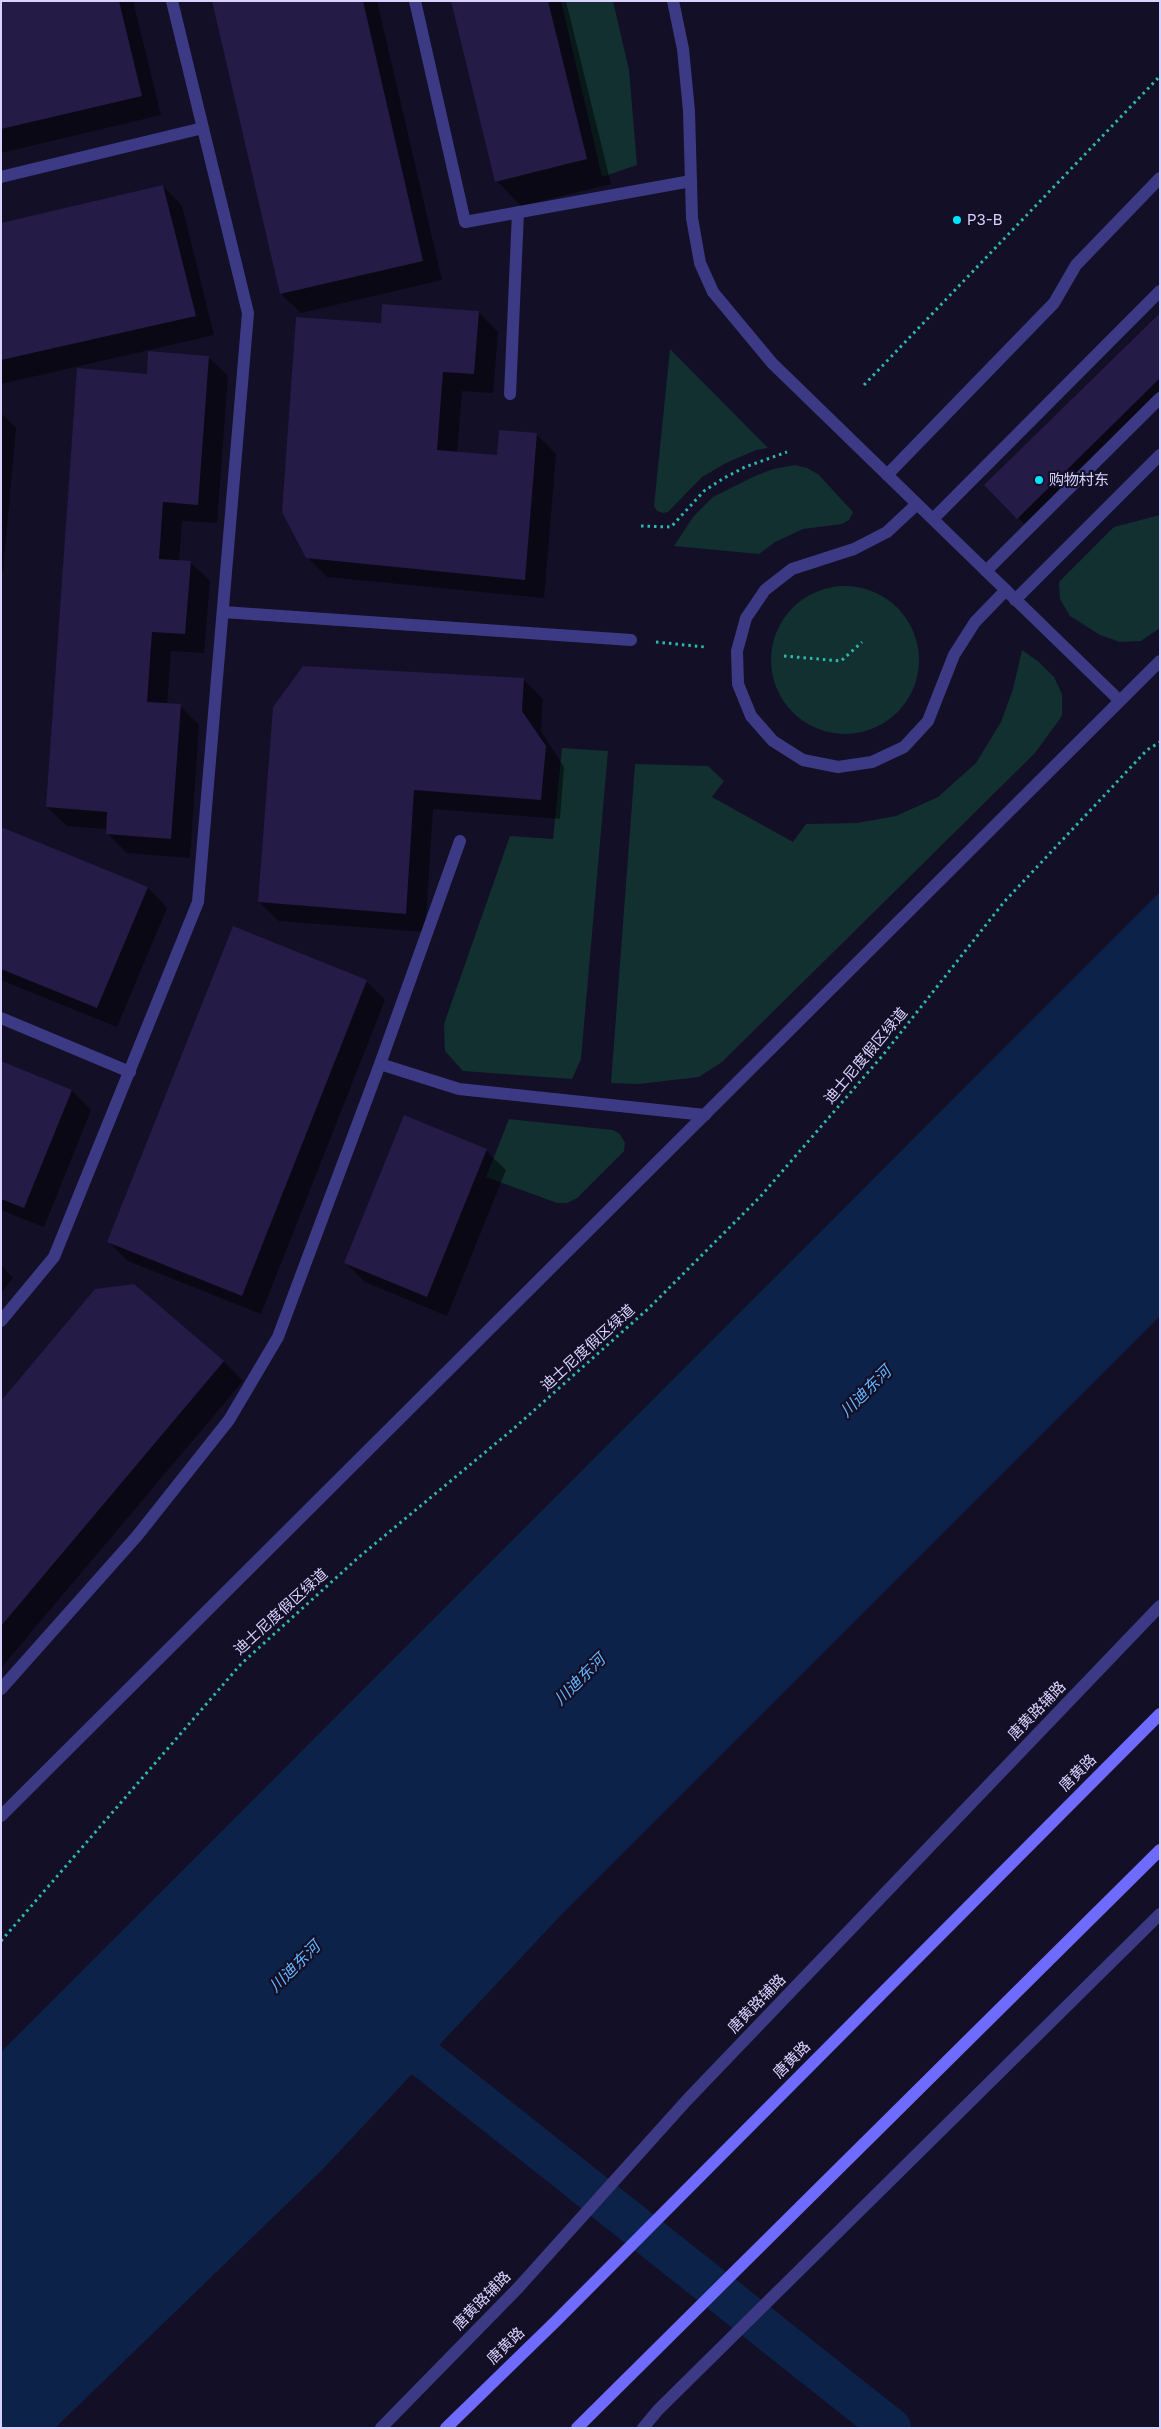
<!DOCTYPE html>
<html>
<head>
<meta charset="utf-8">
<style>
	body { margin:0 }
	#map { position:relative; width:1161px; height:2429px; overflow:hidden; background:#130f26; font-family:Inter,sans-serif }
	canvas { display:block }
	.frame { position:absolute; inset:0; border:2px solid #d9d4ff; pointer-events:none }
</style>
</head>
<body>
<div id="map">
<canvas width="1161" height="2429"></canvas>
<div class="frame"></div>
</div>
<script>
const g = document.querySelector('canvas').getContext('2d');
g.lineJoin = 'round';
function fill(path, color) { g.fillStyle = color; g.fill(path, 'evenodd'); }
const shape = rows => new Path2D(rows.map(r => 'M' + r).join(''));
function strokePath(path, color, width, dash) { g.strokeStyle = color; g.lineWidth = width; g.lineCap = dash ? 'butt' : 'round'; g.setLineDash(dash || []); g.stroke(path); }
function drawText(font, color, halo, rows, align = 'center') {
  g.font = font + ' Inter,"Noto Sans SC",sans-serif'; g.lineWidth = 4.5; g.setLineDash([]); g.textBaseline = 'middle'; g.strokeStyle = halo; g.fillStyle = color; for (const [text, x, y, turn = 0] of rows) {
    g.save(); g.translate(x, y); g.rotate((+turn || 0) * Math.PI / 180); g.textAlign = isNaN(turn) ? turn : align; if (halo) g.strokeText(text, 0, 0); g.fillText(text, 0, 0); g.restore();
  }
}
fill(shape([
	[561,1,613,1,629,70,637,165,602,177],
	[670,349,768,448,756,450,726,463,702,477,668,512,663,513,657,511,654,506],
	[795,465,807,468,818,474,853,512,849,520,842,524,803,529,775,542,759,554,674,546,693,517,713,497,755,476,773,469],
	[1160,515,1160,628,1141,641,1120,642,1100,635,1070,616,1060,599,1059,582,1114,527],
	'771 660a74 74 0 1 1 148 0a74 74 0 1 1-148 0Z',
	[1022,650,1039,662,1054,677,1062,694,1062,716,1035,753,722,1062,699,1077,639,1084,611,1083,635,764,708,766,724,781,712,797,793,842,806,824,857,823,896,816,938,797,976,763,1001,722,1013,689],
	[562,748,608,751,581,1059,572,1079,463,1071,445,1051,444,1024,510,836,553,839],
	[509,1119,613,1130,620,1134,625,1143,624,1151,577,1198,567,1203,557,1203,486,1177]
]), '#12302f');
fill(shape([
	[1160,892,1160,1316,562,1914,322,2170,55,2428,1,2428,1,2052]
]), '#0c2248');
fill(shape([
	[1,1,133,1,161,115,1,153],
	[213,1,377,1,442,280,301,313,281,294],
	[453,1,566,1,611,184,521,206,497,181],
	[163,186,182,206,214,335,1,384,1,224],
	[479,313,498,332,493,393,462,391,457,453,498,456,536,434,556,454,544,598,327,577,307,557,382,325],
	[1160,314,1160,391,1024,524,986,485],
	[208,357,228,376,217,523,182,521,179,561,190,562,210,581,204,653,171,651,167,705,180,706,199,725,190,858,127,853,107,833,107,829,67,826,47,807,148,375],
	[1,413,16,428,3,571,1,571],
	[523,679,543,699,541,731,564,767,560,819,433,809,425,932,279,921,259,902],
	[1,829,148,888,167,908,117,1027,1,980],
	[366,981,385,1000,261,1314,128,1261,109,1242],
	[1,1062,72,1091,91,1110,44,1227,1,1210],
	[405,1117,486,1151,506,1170,447,1316,365,1282,346,1263],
	[1,1265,13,1278,1,1293],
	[133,1285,224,1362,243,1381,1,1668,1,1403]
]), '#0007');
strokePath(shape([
	[382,2025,891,2428]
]), '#0c2248', 40);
fill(shape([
	[1,1,119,1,142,96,1,129],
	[212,1,363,1,423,261,280,294],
	[451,1,548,1,587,159,495,182],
	[163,185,196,316,1,360,1,223],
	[382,304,479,311,474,374,443,372,437,450,497,455,499,430,537,433,525,580,306,558,282,512,296,317,381,323],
	[1160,313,1160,378,1017,519,984,485],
	[148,351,209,356,198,505,163,502,159,559,191,561,185,634,152,632,147,702,181,704,171,839,106,834,107,812,46,807,77,368,147,374],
	[303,666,524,678,522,711,546,746,541,800,414,790,406,914,258,902,273,707],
	[1,827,148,887,97,1008,1,969],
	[233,926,367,980,242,1296,107,1242],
	[1,1061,72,1090,24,1208,1,1199],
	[404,1115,487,1149,427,1297,344,1263],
	[134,1284,224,1361,1,1626,1,1401,95,1289]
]), '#241b47');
strokePath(shape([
	[864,385,1160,76],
	[641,526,671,527,704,491,724,478,745,467,787,452],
	[656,642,705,647],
	[784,656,841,661,862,642],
	[1,1941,241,1664,359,1557,512,1430,649,1308,760,1197,883,1055,1004,902,1147,750,1160,742]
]), '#2fb8b0', 3, [2.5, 4]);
strokePath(shape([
	[415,1,465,222,691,181],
	[510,394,518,212],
	[887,475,1054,303,1076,265,1160,178],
	[917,504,887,532,854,549,792,569,765,590,746,618,737,651,738,684,751,716,773,741,803,760,838,767,872,762,904,747,928,721,954,655,975,622,1006,590],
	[933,519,1160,291],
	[986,571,1160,398],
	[1015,600,1160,455],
	[380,1064,460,841],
	[1,1689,137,1536,229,1420,278,1337,380,1064,459,1089,705,1115],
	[381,2428,518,2288,687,2100,1160,1606],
	[643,2428,658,2410,1160,1914]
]), '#3d3a85', 12);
strokePath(shape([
	[673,1,683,49,689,111,692,218,700,263,713,292,772,363,1120,701],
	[1,177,203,128],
	[223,612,631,640],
	[1,1018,130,1072],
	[1,1321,54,1257,198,902,248,313,172,1],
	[1,1816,1160,661]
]), '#3d3a85', 12);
strokePath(shape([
	[446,2428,556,2321,1160,1714],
	[577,2428,1160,1850]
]), '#6f6bff', 12);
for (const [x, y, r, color] of [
	[957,220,5,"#00e5ff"],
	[1039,480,5,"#00e5ff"]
]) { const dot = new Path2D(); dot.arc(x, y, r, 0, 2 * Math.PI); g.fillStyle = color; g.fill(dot); strokePath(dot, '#130f26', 2); }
drawText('15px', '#d9d4ff', '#130f26', [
	["P3-B",967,220],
	["购物村东",1049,480]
], 'left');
drawText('15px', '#d9d4ff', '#130f26', [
	["迪士尼度假区绿道",866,1056,-50],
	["迪士尼度假区绿道",588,1348,-42],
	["迪士尼度假区绿道",281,1612,-42],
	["唐黄路辅路",1037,1711,-46],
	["唐黄路",1078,1773,-45],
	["唐黄路辅路",757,2004,-46],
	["唐黄路",792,2060,-45],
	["唐黄路辅路",482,2301,-46],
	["唐黄路",506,2346,-44]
]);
drawText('italic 16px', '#62b6ff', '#130f26', [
	["川迪东河",866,1392,-45],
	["川迪东河",580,1680,-45],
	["川迪东河",295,1967,-45]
]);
</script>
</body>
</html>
